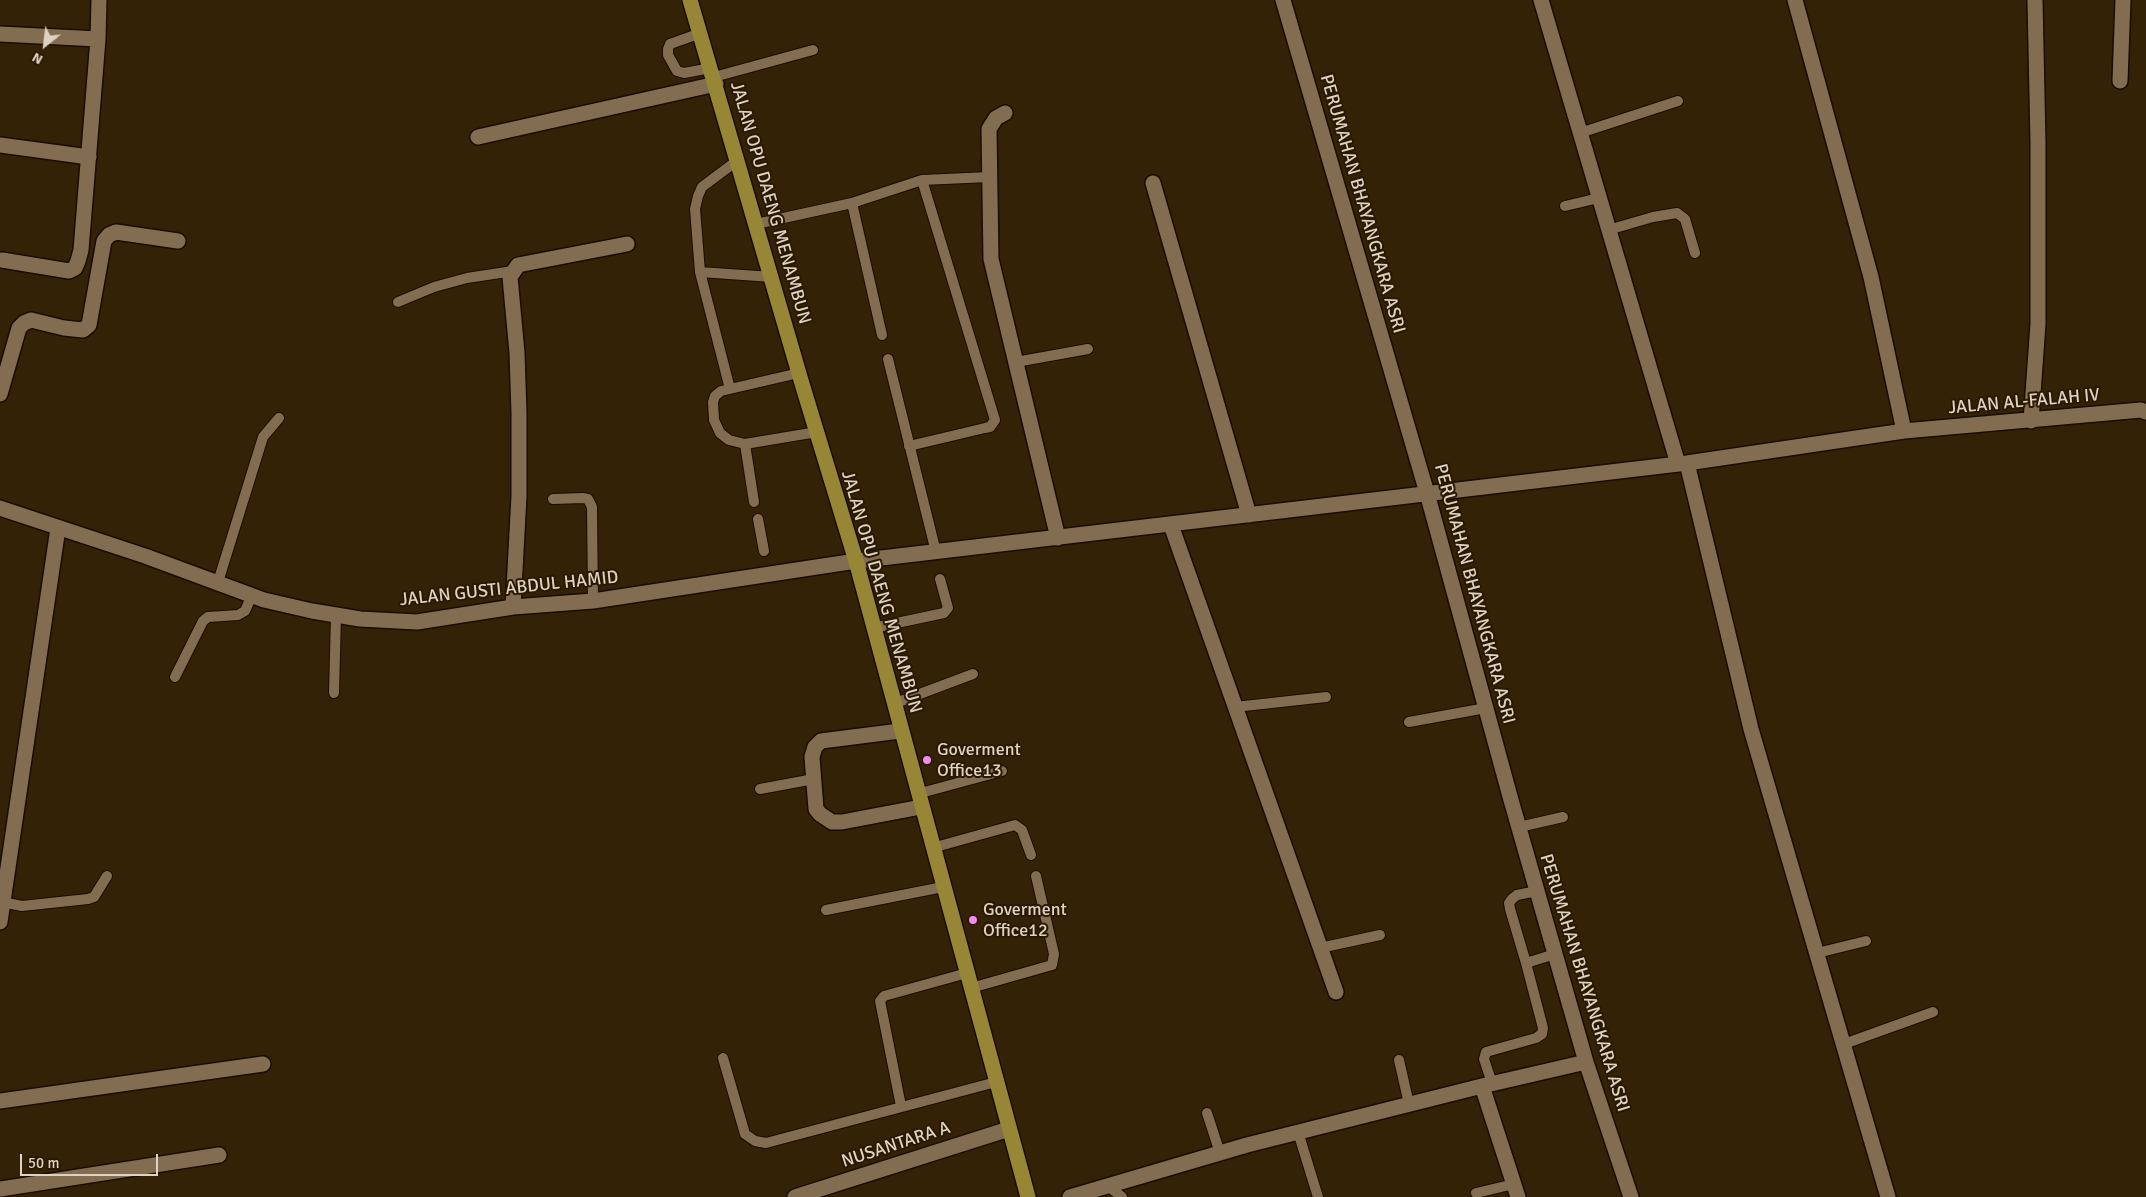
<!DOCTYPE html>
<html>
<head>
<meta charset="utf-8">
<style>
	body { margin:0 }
	#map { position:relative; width:2146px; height:1197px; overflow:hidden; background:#342207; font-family:Signika,sans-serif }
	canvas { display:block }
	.north { position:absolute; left:20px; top:20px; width:50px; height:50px; -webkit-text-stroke:4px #2a1900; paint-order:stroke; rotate:209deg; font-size:14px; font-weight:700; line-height:20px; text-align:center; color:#ded2c3 }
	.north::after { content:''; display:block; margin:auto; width:18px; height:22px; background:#ded2c3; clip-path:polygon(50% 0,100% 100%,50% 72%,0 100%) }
	.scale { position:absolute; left:20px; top:1154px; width:138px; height:22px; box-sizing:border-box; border:2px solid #ded2c3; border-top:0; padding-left:6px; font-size:15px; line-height:18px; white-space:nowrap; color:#ded2c3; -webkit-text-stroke:4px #2a1900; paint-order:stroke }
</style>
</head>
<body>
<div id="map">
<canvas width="2146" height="1197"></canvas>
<div class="north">N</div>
<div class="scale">50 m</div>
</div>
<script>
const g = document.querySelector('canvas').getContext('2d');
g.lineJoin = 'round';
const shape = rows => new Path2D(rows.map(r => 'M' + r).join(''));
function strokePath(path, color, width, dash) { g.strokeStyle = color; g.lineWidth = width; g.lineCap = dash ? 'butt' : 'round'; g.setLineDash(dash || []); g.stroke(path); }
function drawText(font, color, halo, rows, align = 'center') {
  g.font = font + ' Signika,sans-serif'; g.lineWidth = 4; g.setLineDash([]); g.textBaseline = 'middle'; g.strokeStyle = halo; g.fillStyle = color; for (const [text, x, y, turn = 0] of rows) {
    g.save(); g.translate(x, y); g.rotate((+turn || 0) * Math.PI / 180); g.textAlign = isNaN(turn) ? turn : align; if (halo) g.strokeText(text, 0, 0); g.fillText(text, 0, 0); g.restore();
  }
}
const lane = shape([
	[701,33,670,44,668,49,668,55,677,71,684,73,711,68],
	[714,77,813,50],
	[1580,133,1678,101],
	[738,160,702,187,698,196,695,209,700,272,772,277],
	[852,203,922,180,989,177],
	[1565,206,1599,198],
	[756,224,852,203,882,335],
	[1608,230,1653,217,1677,213,1685,219,1695,253],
	[700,272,730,389],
	[398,302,434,287,467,278,513,271],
	[888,359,936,552],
	[1016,362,1088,349],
	[799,373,721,391,715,396,713,402,714,420,720,433,729,440,745,444,817,432],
	[745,444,754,502],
	[909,446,985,428,990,427,995,420,922,180],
	[553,499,583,498,588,499,592,507,593,601],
	[758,519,764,551],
	[218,582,263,437,279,418],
	[873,628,944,613,948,608,940,579],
	[175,677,203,621,208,617,238,615,245,611,252,595],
	[334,693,336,615],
	[893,704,973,674],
	[1235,707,1326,697],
	[1409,722,1486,708],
	[760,789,814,779],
	[917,794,1002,771],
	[1519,827,1563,817],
	[932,848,1015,825,1022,830,1031,855],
	[1537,891,1517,895,1512,899,1509,903,1510,909,1526,963,1555,954],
	[2,902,22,906,88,899,94,897,107,876],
	[826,910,943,887],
	[1320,948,1380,935],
	[1817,953,1866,941],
	[971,988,1052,965,1054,954,1036,876],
	[1844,1044,1933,1012],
	[723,1058,745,1134,755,1141,766,1143,996,1082],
	[1399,1060,1409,1104],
	[1492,1083,1484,1059,1486,1052,1536,1038,1542,1034,1543,1028,1526,963],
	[901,1106,880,1001,884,996,967,973],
	[1207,1113,1220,1153],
	[1298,1132,1318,1197],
	[1108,1186,1122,1197],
	[1476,1193,1514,1184]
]);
const street = shape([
	[1283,0,1427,493,1511,800,1586,1062,1631,1197],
	[1541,0,1678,464],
	[0,34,98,39],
	[2120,81,2123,0],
	[1005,113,996,118,989,129,991,259,1058,538],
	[478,137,716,84],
	[0,145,89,157],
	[1153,183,1249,515],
	[2,260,69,271,75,268,78,261,81,250,98,39,99,0],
	[0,394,19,328,24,323,31,320,64,328,83,330,89,325,104,241,109,235,116,232,178,241],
	[2031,421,2038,324,2038,143,2035,0],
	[1904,431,2141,410,2146,412],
	[1687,463,1751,729,1888,1197],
	[0,508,145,556,264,600,312,611,360,619,417,622,513,607,593,601,856,561,1687,463,1904,431,1871,277,1795,0],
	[1171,525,1336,992],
	[513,607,519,496,519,413,517,353,510,277,518,265,627,244],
	[900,731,821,741,815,747,812,757,816,809,820,814,832,822,842,822,921,807],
	[0,922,58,528],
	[1482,1086,1518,1197],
	[0,1101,263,1064],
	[0,1189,219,1155],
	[795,1197,1009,1129],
	[1070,1197,1247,1145,1482,1086,1586,1062]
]);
const highway = shape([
	[690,0,803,387,856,561,1028,1197]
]);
strokePath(lane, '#190c00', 12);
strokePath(street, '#190c00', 18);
strokePath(highway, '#190c00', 18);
strokePath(lane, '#826d51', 10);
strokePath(street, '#826d51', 15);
strokePath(highway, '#988637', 15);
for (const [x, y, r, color] of [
	[927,760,5,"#f38af1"],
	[973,920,5,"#f38af1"]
]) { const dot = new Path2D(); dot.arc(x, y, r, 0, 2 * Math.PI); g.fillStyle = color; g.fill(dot); strokePath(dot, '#2a1900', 2); }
drawText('18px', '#ded2c3', '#2a1900', [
	["JALAN OPU DAENG MENAMBUN",770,203,74],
	["PERUMAHAN BHAYANGKARA ASRI",1362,204,74],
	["JALAN AL-FALAH IV",2024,402,-5],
	["JALAN GUSTI ABDUL HAMID",509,589,-6],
	["JALAN OPU DAENG MENAMBUN",881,592,74],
	["PERUMAHAN BHAYANGKARA ASRI",1474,594,75],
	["PERUMAHAN BHAYANGKARA ASRI",1584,983,73],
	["NUSANTARA A",896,1145,-18]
]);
drawText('18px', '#ded2c3', '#2a1900', [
	["Goverment",937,750],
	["Office13",937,771],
	["Goverment",983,910],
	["Office12",983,931]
], 'left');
</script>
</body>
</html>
